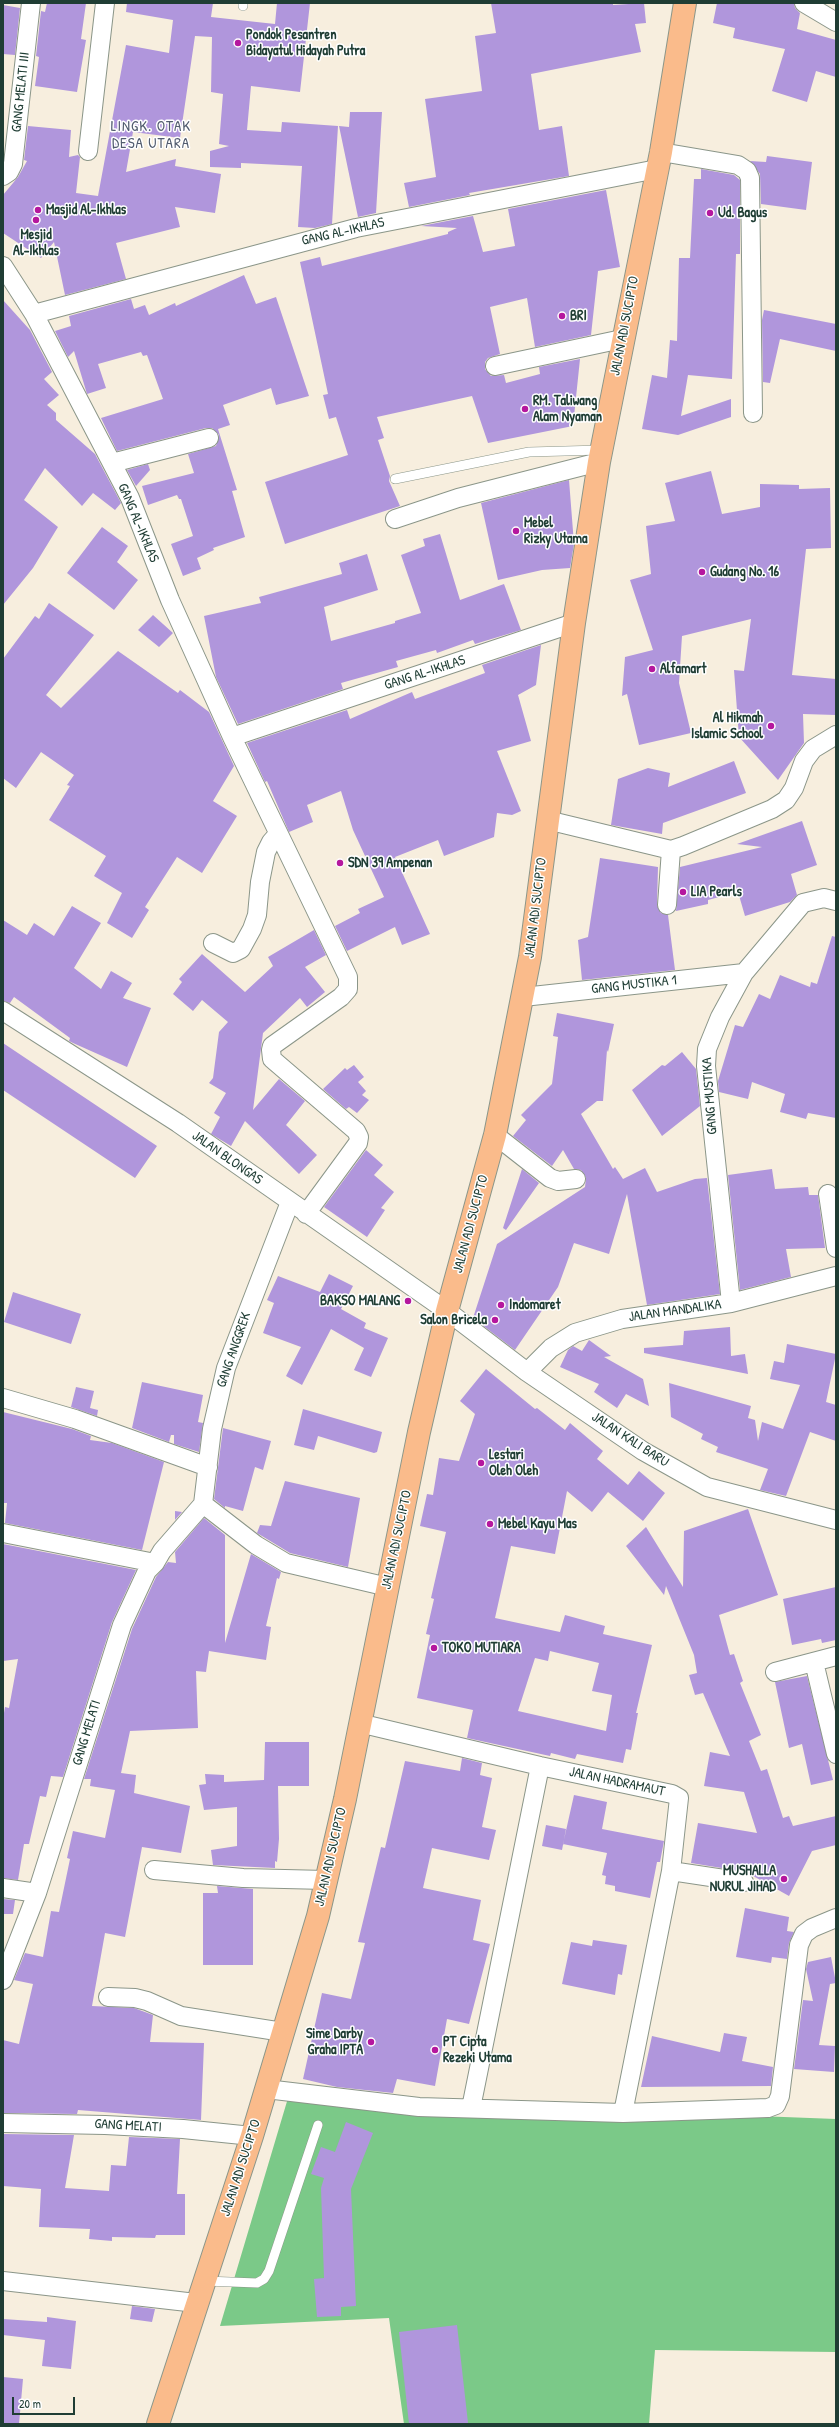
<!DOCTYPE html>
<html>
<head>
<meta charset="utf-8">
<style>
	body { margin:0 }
	#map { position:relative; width:839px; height:2427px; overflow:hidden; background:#f7eede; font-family:"Patrick Hand",sans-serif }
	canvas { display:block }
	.frame { position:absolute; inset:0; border:4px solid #1f3d34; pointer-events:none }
	.scale { position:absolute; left:12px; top:2397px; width:63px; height:18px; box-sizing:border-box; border:2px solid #1f3d34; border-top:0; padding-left:5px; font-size:12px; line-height:14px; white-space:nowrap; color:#1f3d34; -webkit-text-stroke:3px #fff; paint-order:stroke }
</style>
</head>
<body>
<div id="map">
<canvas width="839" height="2427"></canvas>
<div class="frame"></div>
<div class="scale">20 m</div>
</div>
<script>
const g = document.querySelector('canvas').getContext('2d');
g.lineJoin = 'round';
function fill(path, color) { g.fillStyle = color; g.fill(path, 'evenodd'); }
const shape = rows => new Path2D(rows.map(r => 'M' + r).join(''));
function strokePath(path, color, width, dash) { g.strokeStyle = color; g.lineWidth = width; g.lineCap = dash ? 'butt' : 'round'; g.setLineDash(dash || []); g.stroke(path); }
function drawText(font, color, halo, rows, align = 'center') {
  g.font = font + ' "Patrick Hand",sans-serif'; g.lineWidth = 3; g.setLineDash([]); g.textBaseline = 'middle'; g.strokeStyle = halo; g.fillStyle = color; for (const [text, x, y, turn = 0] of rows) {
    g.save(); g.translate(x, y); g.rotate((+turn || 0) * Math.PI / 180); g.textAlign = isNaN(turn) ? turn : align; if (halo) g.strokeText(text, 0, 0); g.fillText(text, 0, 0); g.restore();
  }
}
fill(shape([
	[288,2098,836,2119,836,2352,655,2350,649,2424,404,2424,389,2318,220,2326]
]), '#7bc988');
fill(shape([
	[47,3,86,3,81,39,86,40,77,92,35,86,39,57,36,56,41,11,45,12],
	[127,3,213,3,211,17,275,24,277,3,310,3,300,92,251,86,247,130,281,132,282,122,338,126,332,224,315,228,298,227,302,166,241,163,241,168,210,167,210,151,229,146,219,144,223,94,211,92,212,37,195,36,180,138,133,132,126,172,176,159,175,166,221,174,215,213,175,207,180,227,116,243,126,279,65,295,54,242,41,258,3,233,3,195,18,177,27,161,24,160,28,126,71,130,69,157,78,155,80,157,76,193,98,196,126,45,169,53,173,20,126,12],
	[491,3,613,3,613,5,644,3,646,23,635,24,641,52,531,74,539,130,562,126,569,176,469,193,470,195,409,207,404,183,436,177,425,99,482,91,475,36,496,33],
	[717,3,794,3,795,8,800,13,797,29,836,40,836,77,816,71,807,102,772,91,785,49,733,38,735,28,713,23],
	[3,5,20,8,15,55,3,54],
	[350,112,382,112,376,213,358,217,339,126,349,127],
	[767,156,812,162,806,210,761,204,760,174,750,161,766,162],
	[701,169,734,175,740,180,740,254,736,254,732,379,688,375,681,416,731,399,731,417,678,435,642,429,652,375,667,378,670,340,677,341,679,258,690,258,694,179,701,179],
	[606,190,620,267,598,271,591,335,535,347,527,298,490,307,500,354,488,358,485,362,485,369,491,376,504,375,506,383,540,374,539,367,580,359,573,426,488,443,472,396,377,417,384,438,378,440,390,476,389,481,400,506,285,544,265,482,348,455,336,417,329,419,323,395,328,394,300,262,320,257,322,266,448,234,448,232,457,228,421,226,473,216,483,252,515,246,508,209],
	[244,275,256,304,276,297,309,396,276,405,271,388,223,405,230,425,218,429,237,490,232,491,245,537,213,548,214,550,197,558,201,569,183,576,171,544,193,536,181,499,179,499,177,495,148,505,142,486,194,473,188,454,216,446,219,435,212,428,206,428,117,451,101,418,163,399,147,355,143,356,141,352,98,364,106,388,87,394,74,351,68,357,55,331,71,326,69,316,131,299,134,309,145,305,149,315,175,303,176,306],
	[3,300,30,330,52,372,44,379,59,395,47,405,56,413,56,420,95,454,121,503,115,510,93,493,82,506,45,468,24,500,58,527,33,568,3,605],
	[764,310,836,324,836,351,780,339,770,383,763,382,762,320],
	[148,464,150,470,136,486,127,470],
	[711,471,722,514,760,507,760,484,799,485,799,489,830,488,831,548,806,549,792,675,836,679,836,715,803,714,804,743,778,780,739,737,734,670,744,671,751,619,682,636,679,683,691,733,639,745,627,694,622,696,625,657,653,650,630,580,651,574,646,526,675,521,665,483],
	[569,480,574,544,570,568,542,570,498,580,481,503],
	[102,527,128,546,117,562,138,580,114,610,67,573],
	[440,534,460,600,504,584,521,630,475,644,473,640,437,653,436,650,396,661,398,667,341,683,343,689,238,724,216,677,204,616,261,603,259,597,342,574,339,563,367,554,378,590,324,607,331,641,395,623,395,621,421,613,401,555,425,546,423,539],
	[49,603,94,635,46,695,61,708,118,651,178,693,180,690,209,712,234,766,213,801,237,816,202,873,177,857,145,907,149,910,132,938,107,923,122,893,94,876,106,856,49,820,70,786,67,785,74,775,41,752,16,788,3,778,3,659,35,616,39,619],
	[153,615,173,633,159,647,138,630],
	[541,645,536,685,518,695,531,741,497,751,521,811,512,815,497,813,494,837,444,856,438,840,395,857,430,934,402,945,395,927,347,951,335,926,360,913,358,909,384,897,353,830,341,791,307,805,313,822,289,832,267,781,265,782,247,743,347,710,350,719,412,692,415,699,485,673,482,665],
	[734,761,746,793,663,823,662,834,611,825,618,779,648,768,670,773,668,787],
	[802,821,817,865,791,874,797,895,790,902,745,916,738,892,708,900,708,904,676,911,680,867,762,847,737,844],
	[600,858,658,867,657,905,661,913,668,915,675,970,582,980,578,940,588,937],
	[72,906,101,923,74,968,101,989,111,971,132,983,123,998,151,1008,127,1067,73,1043,69,1041,70,1038,14,997,10,1003,3,1001,3,920,27,935,34,923,54,936],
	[314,930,326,955,305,967,325,992,307,1007,300,998,263,1033,253,1110,279,1079,305,1101,286,1125,317,1155,299,1174,245,1121,231,1146,211,1134,220,1117,214,1113,226,1093,209,1083,213,1078,219,1032,228,1022,202,1000,193,1011,173,994,182,982,179,979,202,954,245,992,273,966,268,957],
	[832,936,836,937,836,1118,808,1113,806,1119,780,1112,785,1094,752,1082,748,1099,719,1092,718,1081,735,1025,743,1027,759,994,770,999,780,975,810,987,811,982,817,984],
	[557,1013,614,1024,608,1052,607,1050,603,1101,597,1101,581,1114,613,1169,615,1167,623,1179,645,1168,657,1192,695,1179,707,1178,720,1294,647,1305,627,1194,609,1254,574,1243,558,1287,515,1350,473,1318,497,1244,585,1187,586,1178,581,1170,574,1169,563,1150,552,1166,513,1136,526,1120,521,1115,552,1084,558,1037,553,1036],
	[3,1043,157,1146,135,1178,3,1090],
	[682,1052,696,1069,700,1106,662,1136,632,1090,662,1065,665,1066],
	[354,1065,364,1077,358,1082,366,1091,362,1095,369,1100,357,1113,349,1107,346,1109,323,1089,345,1068,347,1070],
	[366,1150,383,1165,374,1175,394,1192,381,1208,385,1210,367,1237,324,1207],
	[522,1169,539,1183,506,1230,503,1228],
	[772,1169,775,1189,808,1187,809,1195,818,1195,825,1248,786,1249,791,1277,740,1290,728,1175],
	[329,1274,353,1286,341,1309,366,1323,364,1328,388,1338,371,1377,354,1370,364,1348,331,1329,302,1385,286,1376,301,1347,263,1333,274,1303,267,1300,278,1276,320,1292],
	[13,1292,81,1314,71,1344,4,1322],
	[730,1327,731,1356,745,1354,748,1374,644,1353,644,1348,683,1345,684,1331],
	[589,1340,611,1356,604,1357,643,1379,649,1406,626,1394,617,1408,594,1392,599,1384,560,1367,568,1350,573,1346,582,1351],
	[787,1344,836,1354,826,1402,836,1405,836,1441,810,1432,786,1496,760,1490,768,1469,716,1452,718,1447,701,1439,703,1434,671,1417,669,1383,751,1406,748,1418,755,1420,758,1441,762,1422,783,1429,800,1385,770,1379,774,1361,784,1363],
	[486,1369,535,1409,537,1408,565,1430,570,1423,603,1451,597,1459,628,1485,639,1471,665,1493,643,1521,608,1492,592,1512,567,1491,555,1554,511,1546,495,1618,560,1632,565,1615,605,1626,603,1634,652,1645,636,1713,638,1713,631,1750,626,1749,623,1763,577,1754,575,1759,551,1753,550,1756,467,1738,473,1710,417,1698,430,1635,426,1634,434,1599,431,1598,446,1532,420,1526,427,1494,433,1495,439,1458,459,1461,475,1414,460,1401],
	[550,1651,599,1663,592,1691,612,1695,606,1731,518,1711,535,1658,548,1661],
	[142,1382,203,1395,198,1422,203,1423,199,1452,174,1444,174,1435,171,1435,169,1442,132,1428],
	[76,1387,94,1391,90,1408,98,1410,97,1416,71,1407],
	[303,1409,382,1432,377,1452,374,1453,318,1436,314,1450,294,1445],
	[3,1412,72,1429,91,1436,90,1440,112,1443,164,1462,142,1550,5,1523,7,1503,3,1503],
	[223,1428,271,1441,263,1470,255,1467,243,1511,225,1506,225,1508,214,1499],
	[285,1481,360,1498,348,1567,290,1553,257,1533,260,1525,271,1526],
	[748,1509,778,1595,719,1615,730,1655,734,1654,743,1681,740,1683,761,1735,749,1741,761,1771,767,1769,783,1818,789,1816,793,1826,836,1816,836,1845,812,1851,789,1896,746,1872,691,1863,698,1823,757,1833,744,1792,704,1786,710,1752,730,1756,703,1693,695,1695,689,1675,697,1673,694,1655,666,1586,664,1595,626,1546,646,1527,683,1587,684,1531],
	[175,1511,182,1512,175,1520],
	[204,1518,225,1535,225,1643,251,1554,281,1572,279,1579,277,1578,266,1626,271,1627,266,1660,209,1651,206,1672,196,1671,198,1728,130,1731,121,1773,136,1775,134,1793,190,1806,181,1853,142,1847,125,1937,105,1933,92,2006,134,2008,153,2015,150,2042,204,2043,201,2120,78,2110,77,2114,3,2113,3,2040,19,2044,33,1984,14,1980,25,1953,43,1957,51,1911,59,1912,70,1859,67,1858,73,1831,105,1838,115,1790,90,1786,91,1779,84,1779,132,1629,156,1577,168,1562,176,1563,175,1552],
	[3,1544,136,1570,112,1622,63,1777,51,1776,46,1797,40,1796,29,1844,24,1844,18,1880,3,1878,3,1719,5,1707,9,1708,18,1659,3,1661],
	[836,1587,836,1640,822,1643,821,1639,792,1645,783,1599],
	[807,1676,833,1780,811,1785,802,1744,789,1748,775,1682],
	[265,1742,309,1742,309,1786,278,1786,279,1839,277,1862,275,1861,275,1868,213,1865,211,1850,237,1846,237,1807,204,1810,199,1785,206,1784,205,1774,224,1775,224,1782,264,1780],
	[462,1758,482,1763,480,1775,492,1778,482,1827,496,1830,489,1860,432,1848,423,1888,481,1900,473,1940,490,1944,469,2024,447,2019,435,2086,397,2079,393,2093,337,2087,303,2079,322,1993,351,1999,365,1943,358,1942,381,1847,385,1848,405,1761,460,1771],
	[574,1795,607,1802,602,1829,664,1841,660,1862,657,1862,650,1898,615,1891,615,1886,605,1884,606,1876,602,1875,607,1853,563,1844],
	[546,1825,566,1829,562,1850,542,1846],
	[217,1886,253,1889,253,1965,203,1965,203,1893,218,1893],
	[3,1899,15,1900,13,1914,3,1914],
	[745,1908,789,1917,787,1931,794,1932,789,1943,787,1959,772,1957,771,1963,736,1957],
	[593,1940,627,1945,622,1975,618,1974,615,1995,562,1984,571,1942,592,1946],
	[831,1957,836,1983,830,1984,819,2045,835,2046,834,2072,794,2069,803,2000,813,2001,806,1969,808,1962],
	[724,2033,747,2037,742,2061,773,2067,771,2086,641,2087,652,2036,720,2052],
	[346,2122,373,2133,351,2189,356,2306,341,2307,341,2316,317,2317,314,2279,324,2278,321,2188,324,2178,311,2174,321,2147,335,2152],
	[3,2134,74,2135,65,2188,109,2191,111,2165,126,2166,129,2137,180,2139,177,2194,185,2194,185,2235,156,2235,155,2238,112,2237,112,2241,89,2239,90,2229,39,2227,41,2189,3,2186],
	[132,2306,155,2309,152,2322,130,2319],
	[47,2317,76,2321,71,2369,42,2366,45,2340,3,2335,3,2319,47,2322],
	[457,2325,468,2423,409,2424,399,2332],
	[3,2377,23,2379,19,2424,3,2424]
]), '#b096dc');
const service = shape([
	[243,6,243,3],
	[395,479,529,452,601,450],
	[205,2281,257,2283,264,2279,269,2271,318,2125]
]);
const minor = shape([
	[804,3,836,22],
	[88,151,105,3],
	[661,152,738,165,747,171,750,178,753,413],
	[3,176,9,172,13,164,31,3],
	[3,266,34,314,130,498,170,600,232,737,348,977,348,989,341,997,272,1046,271,1050,272,1059,356,1131,359,1137,358,1143,306,1214],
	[34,314,356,228,657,169],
	[495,366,622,339],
	[112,463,209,438],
	[395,519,458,498,599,462],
	[232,737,574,623],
	[547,820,671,850,683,846,772,809,786,800,794,788,804,761,813,749,836,735],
	[667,905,671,850],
	[213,943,233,953,241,949,252,929,257,915,260,882,266,852,271,842,278,834],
	[523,997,744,973],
	[3,1011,178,1123,447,1311,527,1372,643,1451,707,1487,836,1520],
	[495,1135,550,1178,558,1181,576,1179],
	[828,1194,836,1248],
	[731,1303,706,1066,707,1049,720,1017,744,973,803,903,824,898,836,901],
	[527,1372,551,1348,575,1333,622,1319,731,1303,836,1276],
	[3,1398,75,1419,208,1467],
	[203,1504,212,1429,226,1368,290,1202],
	[203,1504,256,1545,286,1563,388,1587],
	[3,1533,155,1563],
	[814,1662,836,1754],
	[775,1672,836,1656],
	[359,1723,540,1766,672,1794,679,1798,671,1871,623,2113],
	[154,1870,243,1878,326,1880],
	[671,1871,744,1882],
	[3,1888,37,1893],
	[3,1980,37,1893,122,1625,147,1571,155,1563,162,1551,203,1504],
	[108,1997,135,1998,147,2001,181,2016,283,2032],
	[266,2089,419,2107,623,2113,768,2108,776,2105,780,2096,799,1945,804,1934,812,1928,836,1918],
	[471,2108,540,1766],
	[3,2123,105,2125,183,2129,252,2136],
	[3,2281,196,2303]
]);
const trunk = shape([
	[158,2424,252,2136,318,1916,345,1799,419,1432,447,1311,495,1135,530,957,574,623,599,462,661,152,685,3]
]);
strokePath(service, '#8b9689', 10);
strokePath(minor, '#8b9689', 20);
strokePath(trunk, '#8b9689', 24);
strokePath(service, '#fff', 9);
strokePath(minor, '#fff', 18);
strokePath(trunk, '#fabb8b', 22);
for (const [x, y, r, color] of [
	[238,43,4,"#b5179e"],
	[38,210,4,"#b5179e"],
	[710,213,4,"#b5179e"],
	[36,220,4,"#b5179e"],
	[562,316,4,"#b5179e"],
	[525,409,4,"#b5179e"],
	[516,531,4,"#b5179e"],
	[702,572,4,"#b5179e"],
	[652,669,4,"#b5179e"],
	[771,726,4,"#b5179e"],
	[340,863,4,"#b5179e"],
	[683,892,4,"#b5179e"],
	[408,1301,4,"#b5179e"],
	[501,1305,4,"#b5179e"],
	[495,1320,4,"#b5179e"],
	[481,1463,4,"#b5179e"],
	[490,1524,4,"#b5179e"],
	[434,1648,4,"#b5179e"],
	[784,1879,4,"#b5179e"],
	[371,2042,4,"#b5179e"],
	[435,2050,4,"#b5179e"]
]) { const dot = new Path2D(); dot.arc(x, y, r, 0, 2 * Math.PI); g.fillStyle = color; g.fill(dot); strokePath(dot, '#fff', 1.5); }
drawText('bold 14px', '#1f3d34', '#fff', [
	["Pondok Pesantren",246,35],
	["Bidayatul Hidayah Putra",246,51],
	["Masjid Al-Ikhlas",46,210],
	["Ud. Bagus",718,213],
	["Mesjid",36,235,"center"],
	["Al-Ikhlas",36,251,"center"],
	["BRI",570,316],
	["RM. Taliwang",533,401],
	["Alam Nyaman",533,417],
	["Mebel",524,523],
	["Rizky Utama",524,539],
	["Gudang No. 16",710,572],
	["Alfamart",660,669],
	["Al Hikmah",763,718,"right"],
	["Islamic School",763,734,"right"],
	["SDN 39 Ampenan",348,863],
	["LIA Pearls",691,892],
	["BAKSO MALANG",400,1301,"right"],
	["Indomaret",509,1305],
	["Salon Bricela",487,1320,"right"],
	["Lestari",489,1455],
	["Oleh Oleh",489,1471],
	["Mebel Kayu Mas",498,1524],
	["TOKO MUTIARA",442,1648],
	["MUSHALLA",776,1871,"right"],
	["NURUL JIHAD",776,1887,"right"],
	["Sime Darby",363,2034,"right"],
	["Graha IPTA",363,2050,"right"],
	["PT Cipta",443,2042],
	["Rezeki Utama",443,2058]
], 'left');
drawText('14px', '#1f3d34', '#fff', [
	["GANG MELATI III",21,92,-84],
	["GANG AL-IKHLAS",343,232,-13],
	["JALAN ADI SUCIPTO",625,326,-79],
	["GANG AL-IKHLAS",138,523,67],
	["GANG AL-IKHLAS",425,673,-18],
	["JALAN ADI SUCIPTO",536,908,-83],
	["GANG MUSTIKA 1",634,985,-6],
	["GANG MUSTIKA",710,1096,-94],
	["JALAN BLONGAS",227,1158,35],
	["JALAN ADI SUCIPTO",471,1224,-75],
	["JALAN MANDALIKA",675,1311,-8],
	["GANG ANGGREK",234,1350,-71],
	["JALAN KALI BARU",630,1440,33],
	["JALAN ADI SUCIPTO",397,1540,-78],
	["GANG MELATI",87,1733,-73],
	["JALAN HADRAMAUT",617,1782,12],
	["JALAN ADI SUCIPTO",331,1857,-77],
	["GANG MELATI",128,2126,3],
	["JALAN ADI SUCIPTO",241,2168,-72]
]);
g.letterSpacing = '1px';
drawText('15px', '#525c6f', '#fff', [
	["LINGK. OTAK",151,127],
	["DESA UTARA",151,144]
]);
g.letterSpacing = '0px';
</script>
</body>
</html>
